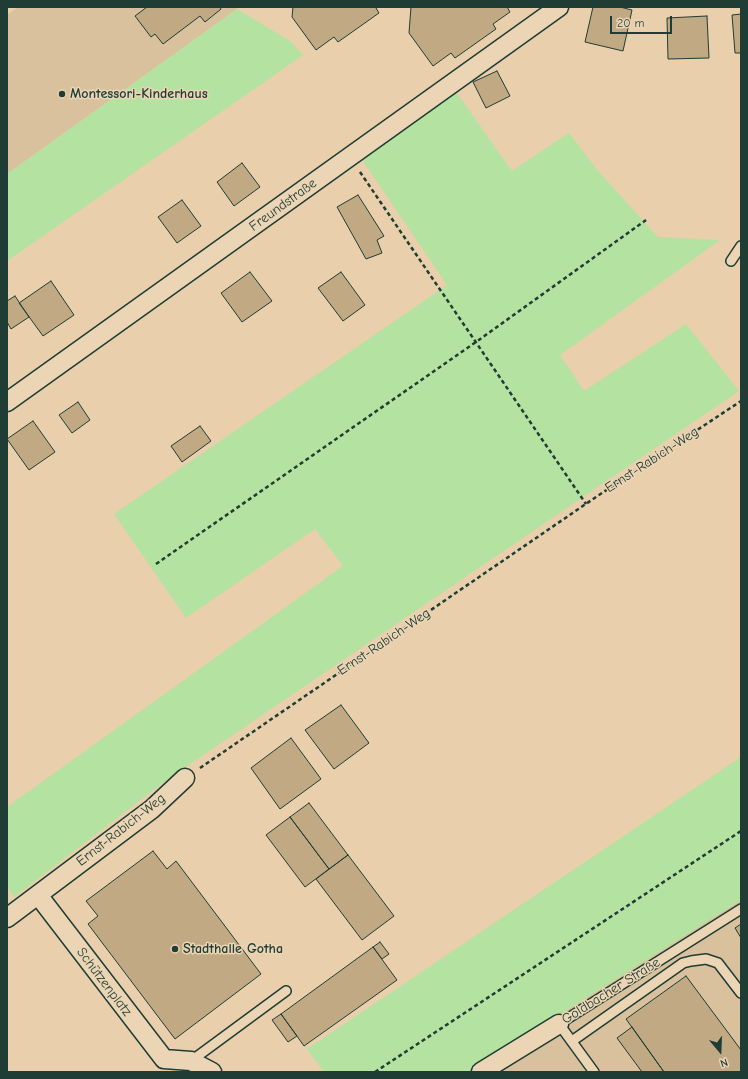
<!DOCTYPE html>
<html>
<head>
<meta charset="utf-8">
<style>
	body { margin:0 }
	#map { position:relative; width:748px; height:1079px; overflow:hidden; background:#e9cfab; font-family:"Comic Neue",sans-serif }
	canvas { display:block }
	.frame { position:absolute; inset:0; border:8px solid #1f3d34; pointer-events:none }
	.north { position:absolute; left:700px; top:1031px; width:40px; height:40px; -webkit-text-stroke:3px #ecd5b5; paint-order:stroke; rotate:161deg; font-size:11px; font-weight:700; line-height:16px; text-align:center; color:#1f3d34 }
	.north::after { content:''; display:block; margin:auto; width:14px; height:18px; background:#1f3d34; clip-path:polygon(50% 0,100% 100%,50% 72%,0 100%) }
	.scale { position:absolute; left:610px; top:16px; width:62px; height:18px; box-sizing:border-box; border:2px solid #1f3d34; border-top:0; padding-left:5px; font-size:12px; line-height:14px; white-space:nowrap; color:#1f3d34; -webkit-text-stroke:3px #ecd5b5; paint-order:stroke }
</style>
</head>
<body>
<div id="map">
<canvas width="748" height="1079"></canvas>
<div class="frame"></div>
<div class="north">N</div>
<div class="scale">20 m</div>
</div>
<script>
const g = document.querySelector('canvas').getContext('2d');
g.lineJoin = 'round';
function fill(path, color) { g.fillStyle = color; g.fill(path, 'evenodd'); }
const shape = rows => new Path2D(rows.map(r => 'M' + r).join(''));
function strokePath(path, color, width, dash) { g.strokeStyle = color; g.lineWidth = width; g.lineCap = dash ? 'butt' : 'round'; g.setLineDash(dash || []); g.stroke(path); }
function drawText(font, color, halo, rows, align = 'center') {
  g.font = font + ' "Comic Neue",sans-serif'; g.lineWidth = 3; g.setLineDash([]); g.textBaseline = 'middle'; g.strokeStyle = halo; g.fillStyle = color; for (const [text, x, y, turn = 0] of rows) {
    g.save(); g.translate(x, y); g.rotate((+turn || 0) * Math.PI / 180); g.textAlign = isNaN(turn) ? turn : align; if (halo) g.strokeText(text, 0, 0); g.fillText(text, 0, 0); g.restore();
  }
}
fill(shape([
	[18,7,235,7,237,9,7,174,7,15],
	[741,900,741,1072,469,1072]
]), '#d9c19d');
fill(shape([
	[237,9,290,41,303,55,7,261,7,174],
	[456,92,512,171,569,133,598,171,658,237,720,240,560,355,584,391,686,324,739,391,168,779,14,897,7,886,7,807,343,566,315,529,186,618,114,514,447,285,361,158],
	[741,757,741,900,469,1072,324,1072,307,1049]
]), '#b4e2a0');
const building = shape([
	[147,7,220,7,221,9,205,22,200,16,163,44,155,34,151,37,135,16,147,7],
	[293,7,378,7,376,8,379,13,338,42,334,37,316,50,292,17,293,7],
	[411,7,507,7,510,12,493,24,496,29,455,58,451,53,433,66,409,33,411,7],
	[593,7,620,7,632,10,623,51,585,42,593,7],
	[741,14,741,53,735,53,732,15,741,14],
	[707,16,709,58,668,59,667,18,707,16],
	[497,71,510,96,486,108,473,82,497,71],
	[242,163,260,187,234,206,217,182,242,163],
	[358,195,384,236,377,240,382,253,366,259,337,207,358,195],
	[182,200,201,226,177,243,158,217,182,200],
	[250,272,272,301,242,322,221,293,250,272],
	[341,272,365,305,343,321,318,288,341,272],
	[51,281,74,315,43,336,19,303,51,281],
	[15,296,29,317,11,329,7,322,7,301,15,296],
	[78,402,90,420,72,433,59,415,78,402],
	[33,421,55,452,29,470,7,439,33,421],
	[200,426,211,441,182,462,171,446,200,426],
	[341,705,369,743,334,769,305,730,341,705],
	[291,738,321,779,280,809,251,768,291,738],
	[309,803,348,855,329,869,290,817,309,803],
	[290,817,329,869,305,887,266,835,290,817],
	[153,851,167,869,176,861,261,974,175,1039,88,924,98,916,86,901,153,851],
	[348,855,394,916,362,940,316,879,348,855],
	[741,924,741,938,735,928,741,924],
	[380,942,389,954,382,959,373,947,380,942],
	[373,947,397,980,304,1046,281,1014,373,947],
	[686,976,741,1050,741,1072,664,1072,626,1019,686,976],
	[281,1014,297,1036,288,1042,272,1020,281,1014],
	[632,1027,664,1072,642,1072,617,1038,632,1027]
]);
fill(building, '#c0a983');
strokePath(building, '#1f3d34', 1);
const service = shape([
	[731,261,741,246],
	[572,1041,683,963,691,961,706,959,718,963,741,993],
	[191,1061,286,991],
	[594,1072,559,1024,741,909]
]);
const minor = shape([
	[7,402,559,7],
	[38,895,164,1059,191,1061,212,1072],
	[7,918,152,809,185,778],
	[481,1072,559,1024]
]);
strokePath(service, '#1f3d34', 12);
strokePath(minor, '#1f3d34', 21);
strokePath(shape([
	[360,172,586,504],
	[156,564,476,342,646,220],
	[200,768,596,497,741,401],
	[375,1072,741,831]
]), '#1f3d34', 2.5, [4, 3]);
strokePath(service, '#ecd5b5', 9);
strokePath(minor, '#ecd5b5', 18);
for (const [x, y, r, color] of [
	[62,94,4,"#1f3d34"],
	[175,949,4,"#1f3d34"]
]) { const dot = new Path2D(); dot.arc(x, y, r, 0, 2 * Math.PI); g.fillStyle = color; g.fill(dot); strokePath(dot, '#ecd5b5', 1.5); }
drawText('bold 14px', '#1f3d34', '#ecd5b5', [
	["Montessori-Kinderhaus",70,94],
	["Stadthalle Gotha",183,949]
], 'left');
drawText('14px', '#1f3d34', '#ecd5b5', [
	["Freundstraße",283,205,-36],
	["Ernst-Rabich-Weg",652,460,-33],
	["Ernst-Rabich-Weg",384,642,-34],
	["Ernst-Rabich-Weg",121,830,-38],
	["Schützenplatz",104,982,53],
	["Goldbacher Straße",611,991,-32]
]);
</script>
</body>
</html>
